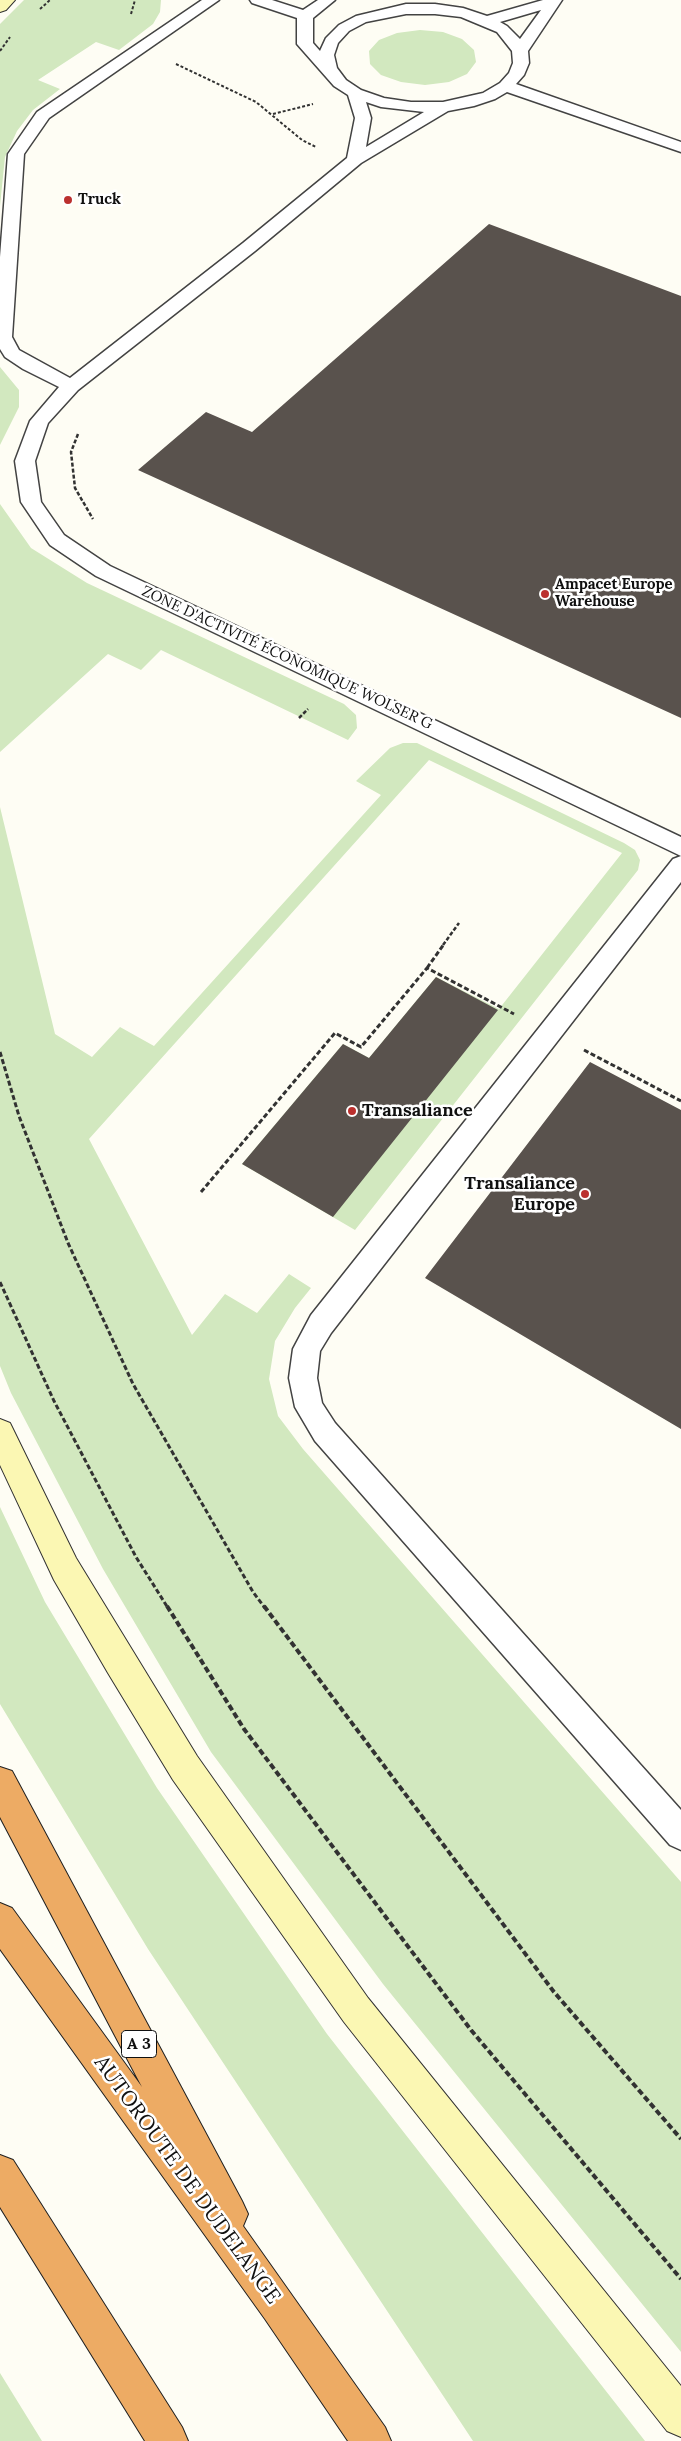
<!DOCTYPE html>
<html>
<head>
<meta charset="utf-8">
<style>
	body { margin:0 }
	canvas { display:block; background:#fefdf4 }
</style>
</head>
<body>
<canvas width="681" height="2441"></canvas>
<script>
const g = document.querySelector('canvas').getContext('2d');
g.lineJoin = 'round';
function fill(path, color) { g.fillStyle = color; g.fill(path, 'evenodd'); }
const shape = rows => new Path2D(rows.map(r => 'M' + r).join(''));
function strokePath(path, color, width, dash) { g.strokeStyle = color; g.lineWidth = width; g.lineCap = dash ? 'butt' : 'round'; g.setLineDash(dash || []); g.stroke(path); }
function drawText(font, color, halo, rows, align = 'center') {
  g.font = font + ' Lora,serif'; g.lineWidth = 5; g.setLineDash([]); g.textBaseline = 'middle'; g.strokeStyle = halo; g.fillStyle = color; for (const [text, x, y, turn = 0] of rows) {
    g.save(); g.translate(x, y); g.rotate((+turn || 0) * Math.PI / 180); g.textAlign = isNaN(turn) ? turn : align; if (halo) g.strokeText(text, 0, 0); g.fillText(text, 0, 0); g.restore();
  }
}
fill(shape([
	[24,0,161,0,160,12,153,24,119,50,96,42,38,80,60,89,33,110,17,131,5,157,0,206,0,24],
	[420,30,443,32,462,39,474,50,476,62,467,74,449,82,425,85,401,82,381,75,370,64,369,51,379,40,397,33],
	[0,367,19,390,19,407,0,445],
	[0,504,31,548,87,583,344,704,356,715,357,728,348,740,161,650,141,670,108,654,0,752],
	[403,743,417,743,624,843,635,850,640,860,638,870,355,1230,242,1164,343,1044,369,1058,436,977,499,1009,622,853,429,760,89,1139,192,1335,225,1294,257,1313,289,1274,311,1288,295,1308,275,1341,269,1379,278,1416,303,1449,681,1882,681,2352,383,1984,211,1752,103,1569,11,1393,0,1366,0,807,55,1034,92,1057,120,1027,154,1046,381,795,356,781,390,748],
	[0,1507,45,1602,157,1788,327,2034,645,2441,473,2441,148,1949,0,1704],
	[0,2373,42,2441,0,2441]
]), '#d2e8bf');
fill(shape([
	[489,224,681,296,681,718,138,470,206,412,252,432],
	[436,977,498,1010,333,1217,242,1164,343,1044,369,1058],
	[590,1062,681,1110,681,1429,425,1278]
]), '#59524d');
const lane = shape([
	[202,0,219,0,49,118,24,154,12,337,19,350,70,378,243,243,347,158,355,118,348,95,334,86,297,44,297,18,252,3,250,0,272,0,303,10,318,0,335,0,313,18,313,43,320,51,326,38,339,25,356,16,406,4,435,4,463,8,487,16,543,0,562,0,528,51,529,63,524,75,516,84,681,142,681,152,507,92,495,99,474,106,448,111,361,163,255,251,78,390,48,423,35,461,41,502,64,535,110,566,681,837,681,856,96,576,50,545,21,502,15,461,30,421,59,387,23,369,5,357,0,349,0,257,8,154,37,112,202,0],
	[541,10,520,39,507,26,500,22,541,10],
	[406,14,435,14,461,17,497,32,512,51,513,63,509,73,500,83,483,93,443,102,411,102,384,98,361,90,346,80,337,68,334,55,338,43,349,31,366,22,406,14],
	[366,102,381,107,424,112,366,147,371,118,366,102],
	[681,856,681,882,331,1333,320,1351,317,1378,322,1403,335,1423,681,1810,681,1850,670,1845,315,1441,295,1407,289,1378,293,1349,311,1315,673,859,681,856]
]);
const secondary = shape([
	[0,0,15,0,6,10,0,12,0,0],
	[0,1419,10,1423,76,1558,197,1756,368,1998,681,2386,681,2437,667,2431,344,2022,173,1780,108,1673,54,1580,0,1465,0,1419]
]);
const highway = shape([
	[0,1767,12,1771,242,2201,248,2214,243,2226,385,2427,391,2441,348,2441,265,2319,0,1949,0,1903,12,1908,142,2087,0,1817,0,1767],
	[0,2155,13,2160,182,2427,188,2441,145,2441,0,2207,0,2155]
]);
strokePath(lane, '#434343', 3);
strokePath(secondary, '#323232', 2);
strokePath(highway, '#212121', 2);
strokePath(shape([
	[40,9,50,0],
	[131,14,135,0],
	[0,51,10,37],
	[176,64,256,102,302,140,316,147],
	[273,114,313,104]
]), '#323232', 2, [3, 2]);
strokePath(shape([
	[78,434,71,452,75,488,93,519],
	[299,718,308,709],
	[443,945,459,923]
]), '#323232', 2.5, [4, 2]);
strokePath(shape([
	[427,968,444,944],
	[584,1050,681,1101],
	[0,1052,19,1116,68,1243,133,1384,253,1592,265,1608],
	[201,1192,335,1033,361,1047,427,968,514,1014],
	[0,1282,54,1401,136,1557,168,1608]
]), '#323232', 3, [5, 2.5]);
strokePath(shape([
	[167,1606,244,1729,471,2030,681,2279],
	[264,1606,554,1992,681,2139]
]), '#323232', 4, [6, 3]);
fill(lane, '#fff');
fill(secondary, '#fbf7b3');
fill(highway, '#edab64');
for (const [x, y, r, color] of [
	[68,200,5,"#bb302e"],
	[545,594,5,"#bb302e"],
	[352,1111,5,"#bb302e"],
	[585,1194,5,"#bb302e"]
]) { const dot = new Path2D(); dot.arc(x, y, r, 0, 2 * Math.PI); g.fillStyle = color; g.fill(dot); strokePath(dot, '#fff', 2); }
drawText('bold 15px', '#101010', '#fff', [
	["Truck",78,200],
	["Ampacet Europe",555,585],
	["Warehouse",555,602]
], 'left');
drawText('15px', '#101010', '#fff', [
	["ZONE D'ACTIVITÉ ÉCONOMIQUE WOLSER G",287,658,25]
]);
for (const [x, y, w] of [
	[139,2044,35]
]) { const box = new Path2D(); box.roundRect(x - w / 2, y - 13.5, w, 27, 4); g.fillStyle = '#fff'; g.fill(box); strokePath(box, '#101010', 1); }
drawText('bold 16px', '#101010', null, [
	["A 3",139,2044]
]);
drawText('bold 18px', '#101010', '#fff', [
	["Transaliance",362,1111],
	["Transaliance",575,1184,"right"],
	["Europe",575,1205,"right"]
], 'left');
drawText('21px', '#101010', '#fff', [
	["AUTOROUTE DE DUDELANGE",187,2180,54]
]);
</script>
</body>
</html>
